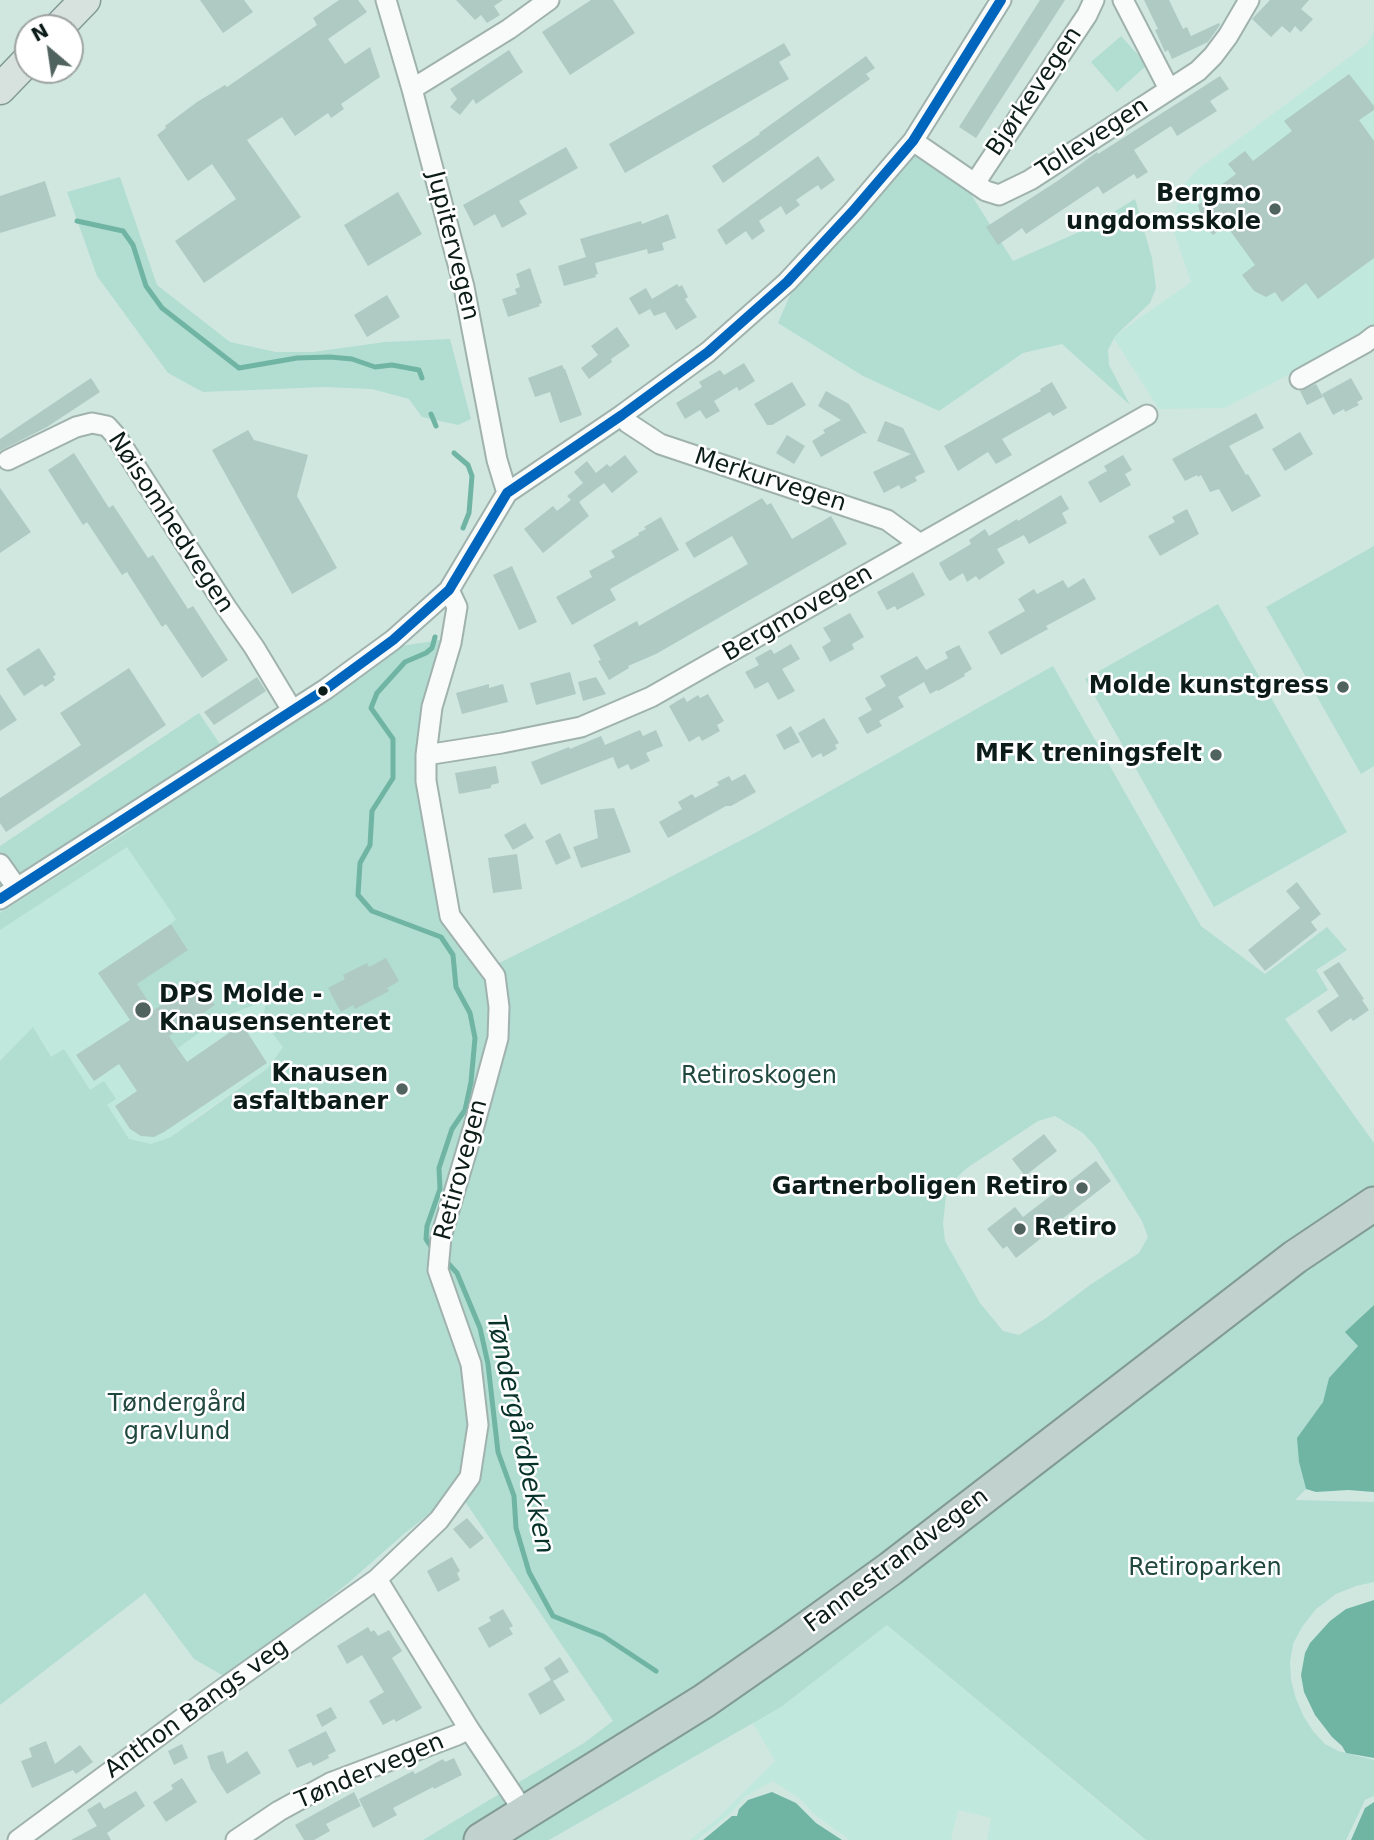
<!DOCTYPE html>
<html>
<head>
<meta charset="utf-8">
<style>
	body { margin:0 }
	#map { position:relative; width:1374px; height:1840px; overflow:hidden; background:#d0e7e0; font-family:"DejaVu Sans",sans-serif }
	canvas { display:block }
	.north { position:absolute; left:14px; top:14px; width:70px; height:70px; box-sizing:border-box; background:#fff; border:2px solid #9ea4a3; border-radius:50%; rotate:331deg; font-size:19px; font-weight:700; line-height:28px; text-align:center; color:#0c1c18 }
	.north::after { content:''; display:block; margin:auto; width:24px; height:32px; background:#51635e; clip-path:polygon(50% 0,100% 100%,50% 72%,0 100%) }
</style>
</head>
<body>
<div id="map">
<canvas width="1374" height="1840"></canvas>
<div class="north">N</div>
</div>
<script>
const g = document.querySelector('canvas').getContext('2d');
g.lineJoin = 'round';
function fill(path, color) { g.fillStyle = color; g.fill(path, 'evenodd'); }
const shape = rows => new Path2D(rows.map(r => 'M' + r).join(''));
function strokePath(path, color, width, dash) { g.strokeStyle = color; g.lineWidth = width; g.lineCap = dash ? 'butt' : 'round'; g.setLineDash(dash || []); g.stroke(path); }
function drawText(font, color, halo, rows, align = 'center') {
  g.font = font + ' "DejaVu Sans",sans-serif'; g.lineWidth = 5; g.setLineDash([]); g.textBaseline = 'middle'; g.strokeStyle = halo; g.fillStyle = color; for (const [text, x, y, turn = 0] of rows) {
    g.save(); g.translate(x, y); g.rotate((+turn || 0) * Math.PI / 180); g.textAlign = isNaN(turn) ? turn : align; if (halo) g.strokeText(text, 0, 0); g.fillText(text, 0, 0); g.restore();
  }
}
fill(shape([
	[1374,31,1374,325,1353,342,1224,408,1159,409,1113,337,1191,282,1173,229,1180,189,1197,170,1367,44],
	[137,821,268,1000,262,1020,283,1047,268,1068,191,1121,214,1152,0,1195,0,907],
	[887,1625,1141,1837,1146,1840,987,1840,991,1818,958,1810,951,1840,850,1840,815,1815,800,1799,773,1781,744,1797,732,1812,697,1840,690,1840,718,1818,775,1761,753,1723,781,1707]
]), '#c1e8dc');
fill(shape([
	[1121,36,1147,65,1117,92,1091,62],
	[918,130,960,177,1013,261,1086,229,1135,199,1152,258,1156,288,1150,303,1115,336,1108,350,1109,365,1130,405,1062,344,1023,353,939,411,863,376,778,323,793,288],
	[120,177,157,285,230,342,276,352,313,352,385,342,450,339,471,419,458,425,422,417,409,399,372,389,323,387,203,392,168,373,97,276,67,192],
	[1374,546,1374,766,1361,774,1266,607],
	[1218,604,1347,832,1214,907,1085,679],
	[446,639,425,703,444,920,483,971,630,898,757,832,1053,666,1201,926,1265,974,1327,927,1347,950,1316,970,1328,990,1285,1019,1374,1143,1374,1305,1346,1332,1358,1346,1329,1378,1323,1402,1312,1419,1299,1462,1306,1489,1295,1500,1374,1502,1374,1582,1356,1586,1336,1594,1316,1609,1302,1627,1293,1644,1290,1662,1291,1680,1296,1699,1304,1717,1313,1731,1325,1744,1338,1751,1374,1760,1374,1796,1365,1800,1346,1840,1146,1840,887,1625,781,1707,549,1840,423,1840,584,1743,613,1721,458,1491,405,1533,347,1584,229,1676,222,1675,194,1659,145,1593,0,1705,0,1061,33,1027,51,1057,64,1049,90,1090,104,1081,116,1099,107,1105,129,1139,151,1144,171,1137,268,1068,283,1047,262,1020,267,1000,218,1019,178,1048,169,1036,214,1005,198,980,154,1010,137,984,188,949,171,924,176,919,127,847,0,930,0,913,139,825,137,821,0,907,0,846,199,713,230,759,395,647],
	[1055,1116,1083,1133,1095,1146,1142,1221,1148,1237,1139,1253,1090,1285,1046,1318,1019,1335,1003,1331,980,1303,945,1241,943,1223,946,1197,953,1181,967,1168,1038,1121]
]), '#b2ddd1');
fill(shape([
	[1374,1305,1374,1492,1348,1490,1316,1492,1306,1489,1299,1462,1297,1438,1323,1402,1329,1378,1358,1346,1345,1332],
	[1374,1600,1374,1758,1346,1753,1342,1746,1332,1737,1315,1715,1304,1692,1301,1675,1305,1653,1310,1643,1330,1621,1346,1609],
	[772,1792,796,1803,816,1823,842,1840,703,1840,732,1816,737,1816,739,1809,748,1800],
	[1374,1802,1374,1840,1351,1840,1365,1808]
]), '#70b5a4');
strokePath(shape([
	[77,221,123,231,133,245,146,286,162,308,239,368,297,358,330,357,352,359,375,367,392,365,419,370,422,378],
	[431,414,436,426],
	[454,453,468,465,472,476,469,513,463,528],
	[434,1251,426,1239,427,1226,440,1189,439,1168,452,1129,465,1110,471,1082,475,1038,470,1013,456,987,453,955,441,937,372,911,358,895,360,863,370,845,372,811,393,778,393,739,371,708,377,693,405,662,426,653,432,648,435,637],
	[445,1260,457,1273,480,1328,488,1364,498,1452,514,1496,516,1528,529,1572,553,1616,603,1636,656,1671]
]), '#70b5a4', 5);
fill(shape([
	[200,0,244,0,253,12,223,33],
	[339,0,358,0,367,12,328,39,345,64,370,47,380,77,341,104,344,109,331,118,328,113,295,136,282,117,247,140,301,217,204,283,175,241,236,199,212,164,188,181,157,135,166,128,165,126,197,102,225,85,227,87,317,25,313,18],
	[456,0,503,0,494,6,500,15,487,23,481,15,475,20],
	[591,0,613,0,635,33,570,75,542,32],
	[1040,0,1065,0,976,138,959,127],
	[1144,0,1169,0,1183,29,1187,27,1191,36,1219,23,1220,25,1208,42,1172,59,1168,50,1165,52,1155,30,1158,29],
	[1270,0,1309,0,1301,9,1313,19,1301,32,1295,26,1290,33,1282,26,1271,37,1252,19],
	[784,43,791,55,779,62,789,79,625,173,609,144],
	[509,50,523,72,476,104,473,99,460,115,450,107,457,99,450,89],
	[866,56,875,68,866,74,870,79,723,183,712,166,760,134,759,133],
	[1349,74,1374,106,1374,110,1359,120,1374,141,1374,258,1318,299,1306,283,1282,302,1275,292,1266,297,1254,291,1242,275,1255,265,1226,225,1213,235,1203,224,1198,205,1207,199,1205,197,1236,174,1228,164,1245,151,1253,161,1292,131,1284,121],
	[1220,76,1229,89,1210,101,1217,111,1177,136,1171,126,1134,150,1148,172,1137,179,1134,174,1103,194,1098,186,1026,234,1022,228,998,245,986,227,1059,180,1097,152,1098,154],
	[566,147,578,168,519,201,527,214,502,228,495,214,474,226,463,205],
	[818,156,835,180,821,190,818,185,796,200,800,205,786,215,781,206,759,221,765,231,752,240,746,231,726,245,717,230],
	[45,181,56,216,0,233,0,196],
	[398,192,422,234,368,266,344,225],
	[668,214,676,238,662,243,664,250,648,254,647,249,595,263,598,274,595,275,596,277,564,286,558,266,586,257,580,239,641,221,642,224],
	[530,268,542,303,539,304,540,306,508,317,502,299,517,294,515,289,520,287,516,274],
	[677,284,679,287,682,285,688,297,685,299,697,317,676,330,665,312,654,316,650,309,639,315,629,298,646,288,652,299],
	[387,295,400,317,367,337,354,315],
	[617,327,630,346,611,359,612,362,589,379,581,368,598,355,591,346],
	[744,363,755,381,739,391,737,387,714,401,720,411,706,419,700,410,685,419,676,403,702,387,699,382,720,370,724,375],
	[562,365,564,369,565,369,582,415,560,423,550,392,535,397,528,378],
	[91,378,100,392,47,427,0,451,0,439],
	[1351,378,1363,399,1357,402,1359,405,1345,412,1344,409,1333,415,1322,394],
	[792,382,806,405,772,425,767,425,754,404],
	[1052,382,1067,408,1053,416,1050,412,1002,439,1012,455,996,464,988,452,958,471,944,446,1041,391,1040,389],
	[1316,384,1323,397,1307,405,1300,391],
	[826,391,849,404,867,434,864,433,821,457,812,441,825,433,823,430,841,420,818,406],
	[1256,413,1264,428,1229,446,1246,475,1248,474,1261,496,1232,512,1219,489,1210,492,1201,475,1198,477,1197,475,1185,481,1172,459],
	[885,421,903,428,925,472,915,477,917,481,901,489,899,485,884,493,873,472,911,454,877,441],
	[248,430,254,440,308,455,297,496,337,568,292,594,212,450],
	[1300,432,1313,454,1285,471,1272,449],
	[787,435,805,446,794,464,776,453],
	[74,453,109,508,113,505,148,558,153,555,188,609,193,606,228,660,202,678,166,624,162,627,127,572,122,575,87,522,83,525,48,470],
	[625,455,638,472,612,493,604,483,579,502,589,516,543,553,524,529,553,506,557,511,571,500,567,496,583,483,574,472,587,461,596,473,607,464,610,467],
	[1123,455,1132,470,1125,474,1131,485,1100,503,1088,482,1107,471,1104,466],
	[0,488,31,532,0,553],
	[1061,495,1069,509,1062,513,1067,523,1029,544,1024,535,997,549,1005,563,979,580,976,576,967,582,963,573,950,581,947,578,939,563,971,544,969,540,985,529,989,536,1017,519,1018,521],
	[762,498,767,505,771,503,792,539,831,516,847,544,656,654,628,666,629,668,609,680,598,661,601,660,593,645,637,621,639,626,748,564,732,536,694,558,685,543],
	[1187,509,1199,534,1160,556,1148,536,1175,522,1172,517],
	[661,517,679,550,610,589,616,600,572,625,556,597,592,577,589,571,615,557,611,551,639,535,638,533,646,529,644,527],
	[512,566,537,622,519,630,493,575],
	[913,572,925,595,897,610,895,606,887,610,877,592],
	[1084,578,1096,599,1046,626,1048,629,1001,655,988,632,1025,611,1018,599,1034,589,1037,594,1063,580,1068,588],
	[850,613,864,637,852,644,854,649,830,662,822,647,831,641,823,628],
	[791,644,800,659,782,669,795,691,778,700,768,682,755,689,745,672,759,665,755,658,771,649,774,654],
	[959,645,972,669,964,674,965,676,938,691,937,690,930,694,924,682,898,697,904,707,879,721,882,726,867,734,858,718,872,710,865,698,886,686,880,676,917,656,926,670,948,658,945,652],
	[39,648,56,674,53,677,55,680,45,687,42,684,24,696,6,669],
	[129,668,166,725,6,832,0,823,0,798,81,745,60,713],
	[570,672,576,694,536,705,530,683],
	[257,677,266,691,214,725,204,712],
	[596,677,606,694,583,701,578,682],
	[489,684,489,688,503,684,508,702,462,714,456,693],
	[0,694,17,720,0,731],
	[708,694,724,721,717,725,720,731,702,741,699,736,689,742,669,706,684,697,687,702,698,695,700,698],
	[824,718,839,743,835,745,837,749,823,757,821,753,812,758,798,733],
	[791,726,800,742,784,750,776,735],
	[640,730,643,736,656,730,663,746,646,753,650,761,631,770,628,764,618,769,613,757,541,785,531,762,569,747,570,749,601,736,605,745],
	[496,766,499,783,491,785,491,788,459,794,455,773],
	[745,774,756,792,731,806,726,806,668,838,659,822,682,809,678,802,692,794,695,798,719,785,717,782,729,776,732,781],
	[614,808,631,852,581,868,573,847,598,838,594,810],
	[525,823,534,838,513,850,504,835],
	[560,833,571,858,556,865,545,841],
	[517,854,522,889,493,893,488,858],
	[1297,882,1321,914,1311,922,1317,930,1265,971,1248,950,1300,908,1286,891],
	[171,924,188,950,137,984,154,1010,198,980,215,1005,169,1036,187,1062,242,1024,267,1063,164,1132,154,1137,141,1136,130,1129,115,1106,137,1091,119,1064,94,1081,76,1055,130,1020,98,973],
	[386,958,399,981,387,988,389,991,355,1009,353,1005,341,1012,328,988,345,979,343,975,367,963,369,967],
	[1339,962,1364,999,1362,1000,1369,1010,1353,1021,1351,1018,1331,1032,1317,1011,1339,996,1323,972],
	[1044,1134,1057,1151,1025,1176,1012,1159],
	[1096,1161,1111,1181,1062,1219,1063,1221,1016,1258,1007,1246,1003,1249,987,1229,1015,1207,1023,1217],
	[467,1518,484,1538,470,1549,453,1529],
	[452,1557,460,1571,457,1573,460,1580,438,1592,427,1571],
	[503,1609,513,1626,509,1628,513,1634,489,1648,478,1628,491,1621,489,1617],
	[368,1627,371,1632,374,1630,378,1636,389,1630,402,1651,392,1658,422,1708,396,1722,394,1719,383,1725,369,1701,384,1692,362,1655,347,1664,337,1646],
	[560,1657,569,1672,553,1681,565,1700,540,1715,528,1694,551,1680,544,1668],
	[331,1707,337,1718,322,1727,316,1715],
	[326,1731,336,1751,328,1755,329,1758,313,1766,311,1762,297,1768,288,1750],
	[46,1741,55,1764,80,1745,93,1762,76,1774,73,1770,32,1788,21,1761,32,1757,29,1748],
	[182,1744,188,1758,174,1765,168,1751],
	[223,1751,227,1764,247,1751,261,1773,227,1794,211,1769,207,1756],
	[454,1758,462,1775,434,1789,433,1787,393,1808,397,1815,373,1828,359,1799,413,1771,415,1774,443,1759,445,1762],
	[182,1778,197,1802,166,1822,153,1802,173,1789,171,1785],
	[136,1791,145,1806,107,1833,111,1840,71,1840,97,1826,87,1810,100,1802,104,1809],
	[354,1792,361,1806,326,1824,330,1831,314,1840,304,1840,295,1825]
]), '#aecac2');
const street = shape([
	[386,0,412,89,464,287,497,460,507,493],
	[1123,0,1169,89],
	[412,89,509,29,549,0],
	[913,141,986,191,999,195,1030,180,1198,71,1213,56,1228,36,1249,0],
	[975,183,1087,15,1094,0],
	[1300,379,1365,343,1374,336],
	[622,415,628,423,660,444,887,520,920,544],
	[8,460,76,427,92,423,107,426,116,436,226,607,254,647,292,710],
	[449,590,457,607,451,643,432,707,426,755,426,781,450,916,495,976,499,1007,498,1038,474,1126,441,1237,438,1270,471,1364,478,1425,470,1477,439,1520,377,1579,469,1729,525,1813],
	[426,755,502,743,581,727,651,697,1147,415],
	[0,864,17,888],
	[0,899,326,689,393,640,449,590,507,493,622,415,708,352,787,282,853,211,913,141,1001,0],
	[18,1840,210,1698,377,1579],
	[236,1840,279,1811,330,1783,457,1735,469,1729]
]);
const primary = shape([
	[58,28,85,0],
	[0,89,28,60]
]);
const highway = shape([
	[481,1840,704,1701,790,1641,890,1569,1295,1257,1374,1204]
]);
strokePath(street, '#a0b2ad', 23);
strokePath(primary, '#829b94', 33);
strokePath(highway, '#829b94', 37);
strokePath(street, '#f8fbfa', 19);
strokePath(primary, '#d7e2df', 30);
strokePath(highway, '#c1d1cd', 33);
strokePath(shape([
	[0,899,326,689,393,640,449,590,507,493,622,415,708,352,787,282,853,211,913,141,1001,0]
]), '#0065bd', 10);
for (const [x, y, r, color] of [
	[1275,209,7,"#51635e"],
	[1343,687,7,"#51635e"],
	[323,691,6,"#0c1c18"],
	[1216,755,7,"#51635e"],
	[143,1010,9,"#51635e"],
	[402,1089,7,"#51635e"],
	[1082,1188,7,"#51635e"],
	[1020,1229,7,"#51635e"]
]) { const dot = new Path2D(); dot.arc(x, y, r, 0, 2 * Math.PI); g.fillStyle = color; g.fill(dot); strokePath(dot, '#fff', 2.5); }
drawText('24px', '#0c1c18', '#fff', [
	["Bjørkevegen",1035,92,-56],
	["Tollevegen",1093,139,-33],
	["Jupitervegen",452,246,76],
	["Merkurvegen",770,481,18],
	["Nøisomhedvegen",170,523,57],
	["Bergmovegen",798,614,-30],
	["Retirovegen",462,1170,-75],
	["Fannestrandvegen",897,1561,-37],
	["Anthon Bangs veg",197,1709,-36],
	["Tøndervegen",370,1772,-23]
]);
drawText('bold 24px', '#0c1c18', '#fff', [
	["Bergmo",1261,195],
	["ungdomsskole",1261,223],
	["Molde kunstgress",1329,687],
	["MFK treningsfelt",1202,755],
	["DPS Molde -",159,996,"left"],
	["Knausensenteret",159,1024,"left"],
	["Knausen",388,1075],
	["asfaltbaner",388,1103],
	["Gartnerboligen Retiro",1068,1188],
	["Retiro",1034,1229,"left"]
], 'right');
drawText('24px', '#20483e', '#fff', [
	["Retiroskogen",759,1077],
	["Tøndergård",177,1405],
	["gravlund",177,1433],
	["Retiroparken",1205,1569]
]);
drawText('italic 26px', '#073229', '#fff', [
	["Tøndergårdbekken",519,1435,78]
]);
</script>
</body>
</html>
